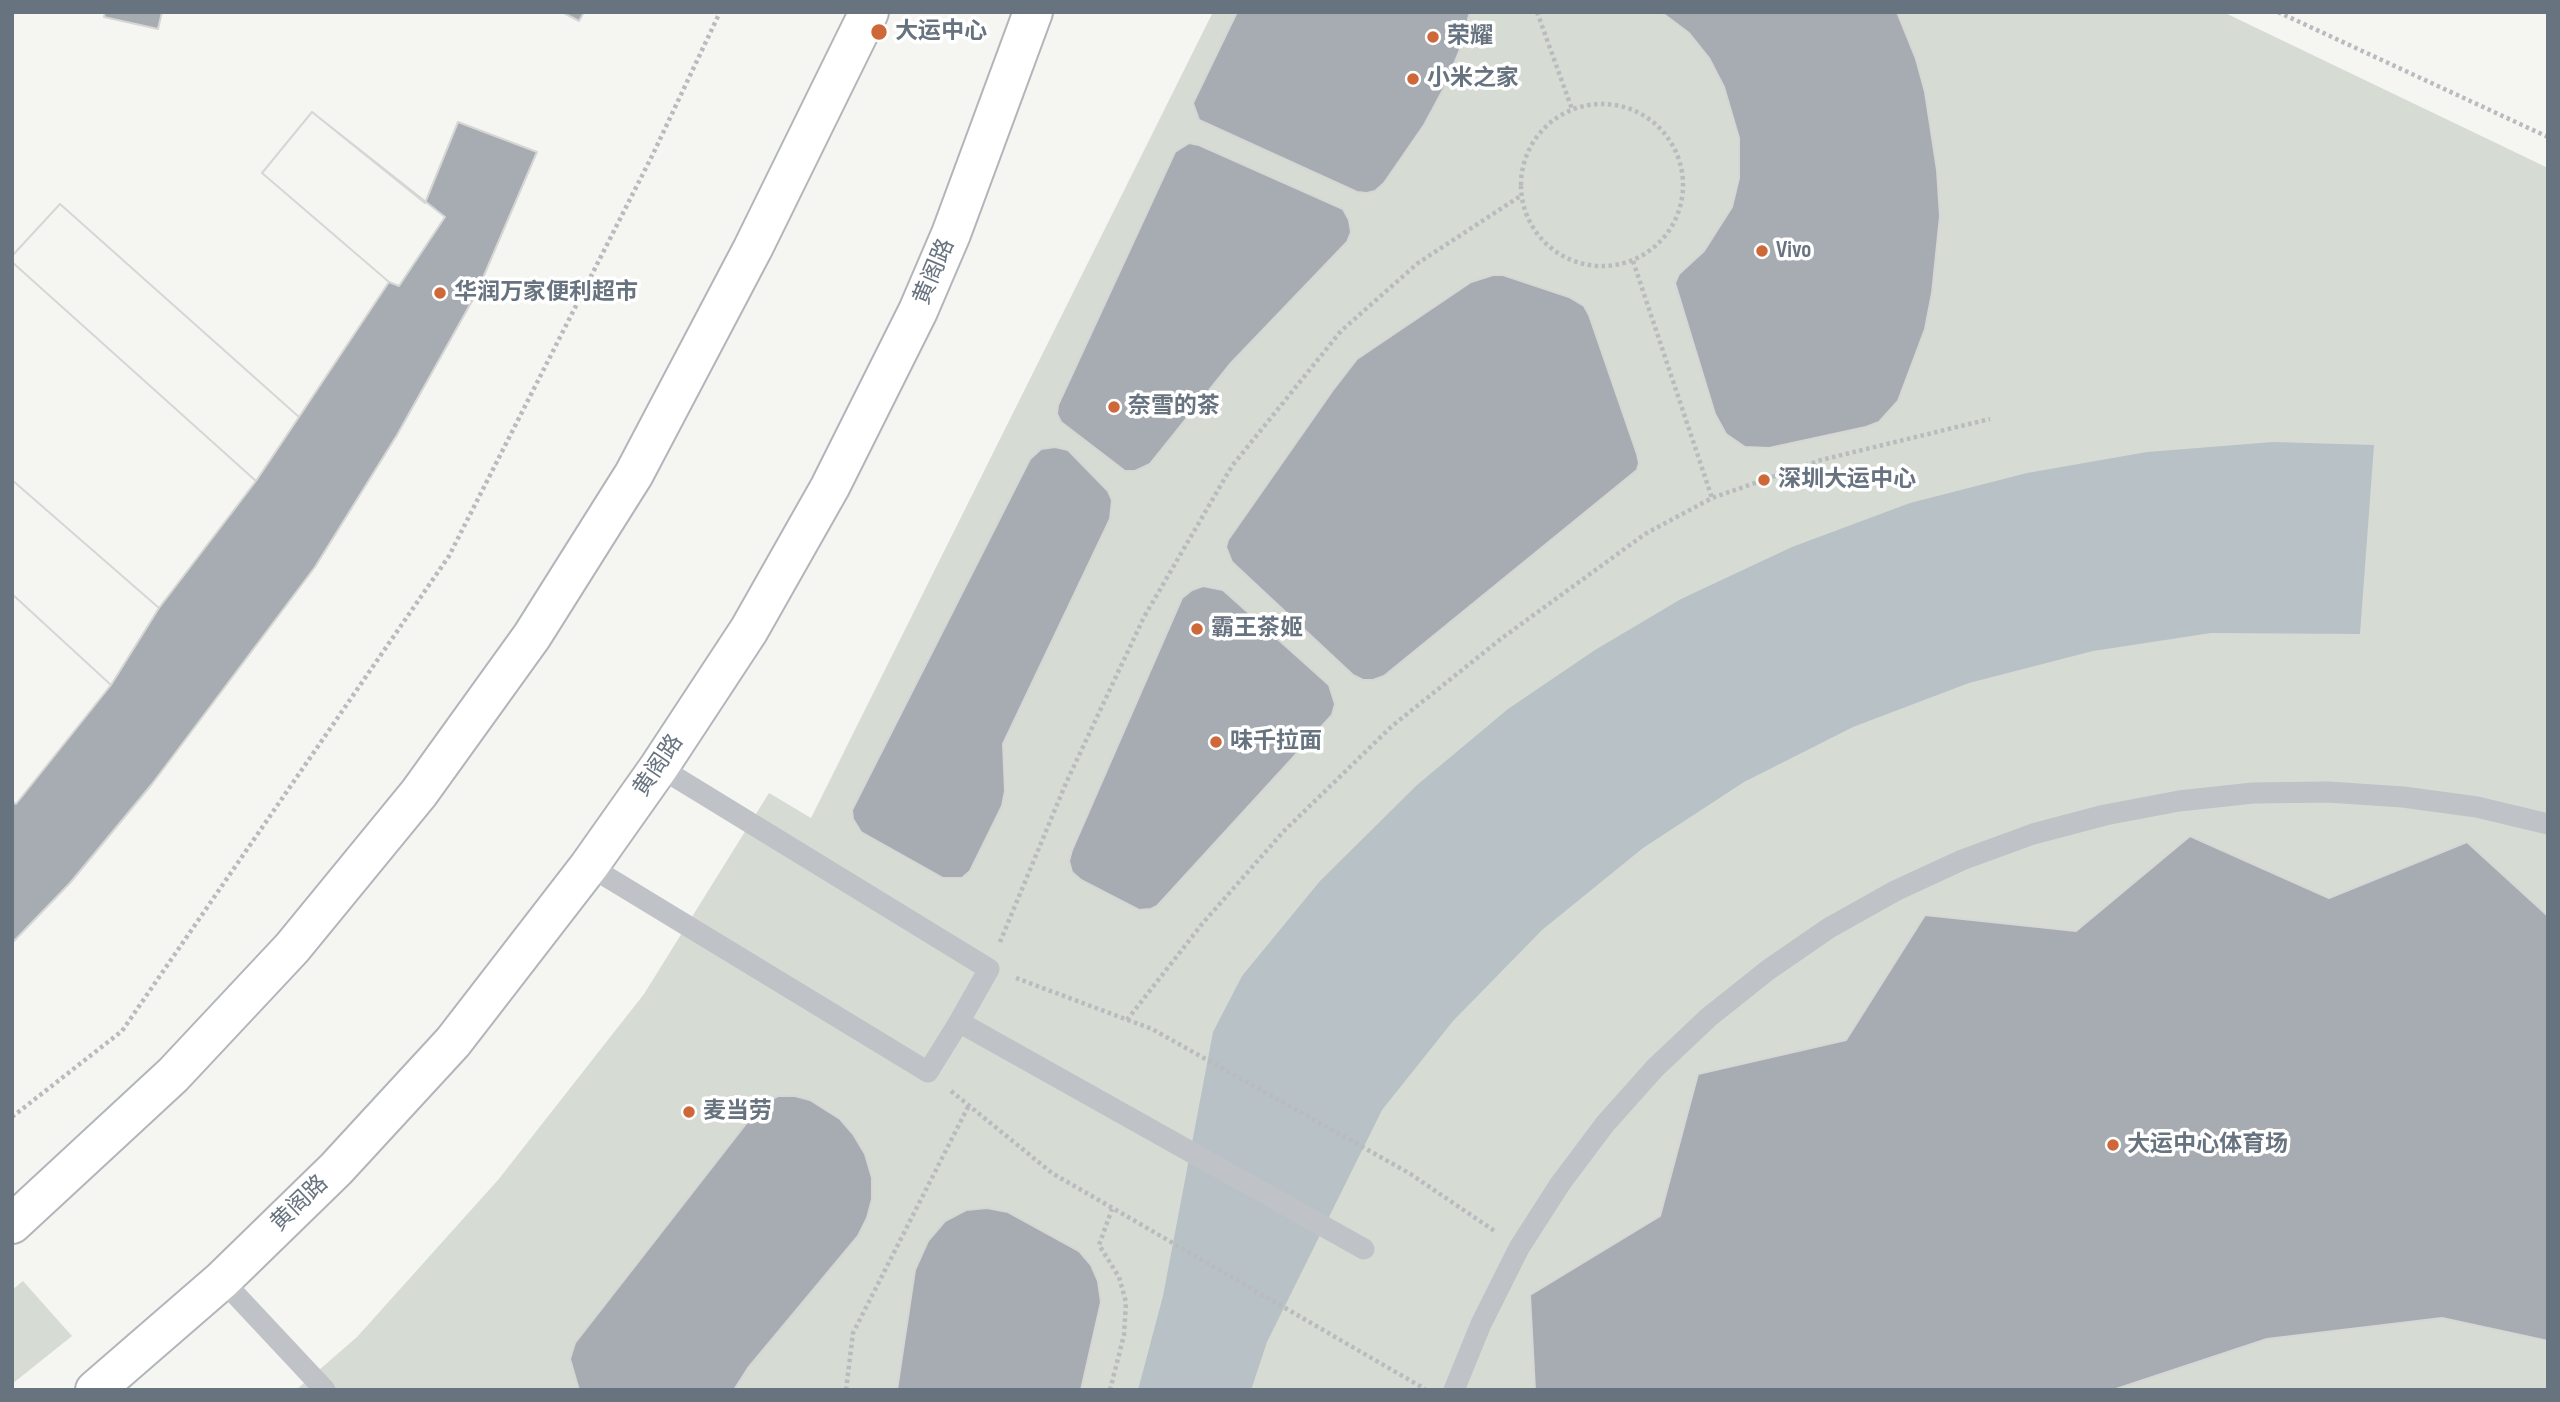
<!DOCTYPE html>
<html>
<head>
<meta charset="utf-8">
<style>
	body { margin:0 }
	#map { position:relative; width:2560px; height:1402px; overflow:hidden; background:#f5f5f2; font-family:"Sofia Sans Condensed",sans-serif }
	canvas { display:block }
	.frame { position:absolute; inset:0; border:14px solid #687380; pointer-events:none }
</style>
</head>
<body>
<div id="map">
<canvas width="2560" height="1402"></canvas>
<div class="frame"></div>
</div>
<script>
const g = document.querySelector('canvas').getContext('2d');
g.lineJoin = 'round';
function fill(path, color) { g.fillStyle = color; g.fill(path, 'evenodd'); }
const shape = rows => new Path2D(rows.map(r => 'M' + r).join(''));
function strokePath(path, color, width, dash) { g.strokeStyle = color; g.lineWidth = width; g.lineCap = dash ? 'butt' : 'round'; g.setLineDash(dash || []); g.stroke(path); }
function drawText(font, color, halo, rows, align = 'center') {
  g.font = font + ' "Sofia Sans Condensed","Noto Sans SC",sans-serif'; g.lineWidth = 7; g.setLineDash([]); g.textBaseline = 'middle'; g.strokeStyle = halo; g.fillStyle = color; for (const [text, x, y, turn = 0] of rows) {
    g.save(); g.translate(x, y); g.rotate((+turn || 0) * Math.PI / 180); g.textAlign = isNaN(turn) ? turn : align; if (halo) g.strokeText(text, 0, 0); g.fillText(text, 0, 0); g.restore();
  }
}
fill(shape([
	[1213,12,2223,12,2548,168,2548,1390,296,1390,357,1337,498,1180,644,994,769,793,811,818],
	[23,1281,72,1336,12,1384,12,1290]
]), '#d6dbd4');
fill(shape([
	[2273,442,2374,445,2360,634,2211,633,2093,651,1969,683,1853,727,1744,782,1643,848,1542,930,1453,1021,1382,1110,1267,1342,1251,1390,1138,1390,1163,1296,1213,1032,1242,976,1320,881,1417,785,1508,709,1595,650,1681,599,1792,547,1910,503,2027,473,2147,452]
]), '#b8c1c5');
const building = shape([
	[105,12,162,12,158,29,104,17,105,12],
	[562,12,584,12,579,21,562,12],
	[1237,12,1470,12,1459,52,1444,88,1424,125,1384,183,1375,191,1367,193,1357,192,1199,120,1193,103,1237,12],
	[1661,12,1897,12,1916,59,1925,92,1937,170,1940,216,1932,293,1925,329,1898,401,1879,422,1866,427,1769,448,1745,447,1726,434,1715,414,1675,283,1679,274,1704,251,1732,207,1739,178,1739,138,1724,87,1709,58,1689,33,1661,12],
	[312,112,425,203,458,122,537,152,476,294,397,435,315,567,152,784,70,883,12,943,12,801,16,804,111,685,12,594,12,480,159,608,256,481,12,262,12,256,60,204,299,417,389,282,262,173,312,112],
	[312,112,445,217,399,286,389,282,262,173,312,112],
	[1189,143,1199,145,1343,209,1349,220,1351,232,1347,242,1231,363,1150,464,1135,471,1125,471,1061,422,1057,414,1058,405,1175,152,1189,143],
	[60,204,299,417,256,481,12,262,12,256,60,204],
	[1493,275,1503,275,1569,297,1584,306,1589,315,1637,454,1639,463,1637,470,1384,676,1373,680,1363,680,1353,675,1232,562,1226,547,1228,540,1333,390,1357,359,1471,282,1493,275],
	[1055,447,1068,450,1108,491,1112,500,1110,519,1003,744,1005,791,1002,806,970,871,962,878,943,878,861,832,853,819,852,810,1030,459,1041,449,1055,447],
	[12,480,159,608,111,685,12,594,12,480],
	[1203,586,1223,590,1329,685,1335,704,1332,715,1157,906,1151,909,1139,910,1081,880,1072,872,1069,861,1072,850,1182,598,1192,590,1203,586],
	[2190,836,2329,898,2467,842,2548,916,2548,1341,2442,1318,2267,1339,2113,1390,1535,1390,1530,1295,1660,1216,1698,1074,1846,1040,1925,915,2076,931,2190,836],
	[778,1096,795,1096,810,1100,840,1119,853,1134,865,1154,872,1178,872,1199,867,1218,858,1236,748,1368,734,1390,579,1390,570,1359,575,1343,756,1111,766,1102,778,1096],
	[987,1208,1008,1212,1079,1251,1091,1265,1098,1281,1101,1302,1081,1390,897,1390,915,1270,928,1241,945,1221,966,1210,987,1208]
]);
fill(building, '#a6acb2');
strokePath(building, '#d6d7d5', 2);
const secondary = shape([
	[12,1224,173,1075,292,948,419,793,532,636,634,474,753,248,869,12],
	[95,1390,222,1280,336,1169,453,1042,589,866,659,767,749,630,830,487,918,311,951,234,1033,12]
]);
strokePath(secondary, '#b2b6ba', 42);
strokePath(shape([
	[1537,12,1572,109],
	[2278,12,2548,137],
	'1521 185a81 81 0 1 1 162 0a81 81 0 1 1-162 0Z',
	[1633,261,1712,498],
	[1000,942,1066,783,1144,617,1232,466,1341,331,1418,263,1522,195],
	[1016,978,1152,1029,1409,1173,1496,1232],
	[1127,1020,1202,924,1284,831,1392,726,1502,638,1645,534,1712,498,1821,460,1990,419],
	[951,1091,1052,1173,1425,1389],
	[12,1117,122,1031,449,556,653,154,720,12],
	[846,1390,853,1333,969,1105],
	[1110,1390,1124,1335,1126,1302,1119,1277,1099,1245,1112,1209]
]), '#b9bbbe', 4.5, [3.5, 3.5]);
strokePath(shape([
	[589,866,928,1072,959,1022,989,969,659,767],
	[959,1022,1364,1249],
	[222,1280,325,1390],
	[1454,1390,1481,1324,1519,1248,1560,1184,1605,1124,1655,1068,1709,1017,1768,970,1829,928,1895,891,1962,860,2033,834,2105,815,2179,801,2253,793,2328,792,2403,797,2477,807,2548,824]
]), '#bfc2c6', 21);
strokePath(secondary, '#fff', 38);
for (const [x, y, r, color] of [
	[879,32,9,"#ce6839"],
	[1433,37,7,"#ce6839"],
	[1413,79,7,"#ce6839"],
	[1762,251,7,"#ce6839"],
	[440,293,7,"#ce6839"],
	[1114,407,7,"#ce6839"],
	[1764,480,7,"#ce6839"],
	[1197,629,7,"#ce6839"],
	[1216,742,7,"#ce6839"],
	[689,1112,7,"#ce6839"],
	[2113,1145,7,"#ce6839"]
]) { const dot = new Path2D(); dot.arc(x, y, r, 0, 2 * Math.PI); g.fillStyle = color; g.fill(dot); strokePath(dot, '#fff', 2.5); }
drawText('bold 23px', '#687380', '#fff', [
	["大运中心",895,32],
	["荣耀",1447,37],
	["小米之家",1427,79],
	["Vivo",1776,251],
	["华润万家便利超市",454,293],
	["奈雪的茶",1128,407],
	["深圳大运中心",1778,480],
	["霸王茶姬",1211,629],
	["味千拉面",1230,742],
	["麦当劳",703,1112],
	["大运中心体育场",2127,1145]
], 'left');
drawText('23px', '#687380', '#fff', [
	["黄阁路",935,272,-67],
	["黄阁路",659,766,-56],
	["黄阁路",300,1204,-44]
]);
</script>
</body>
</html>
